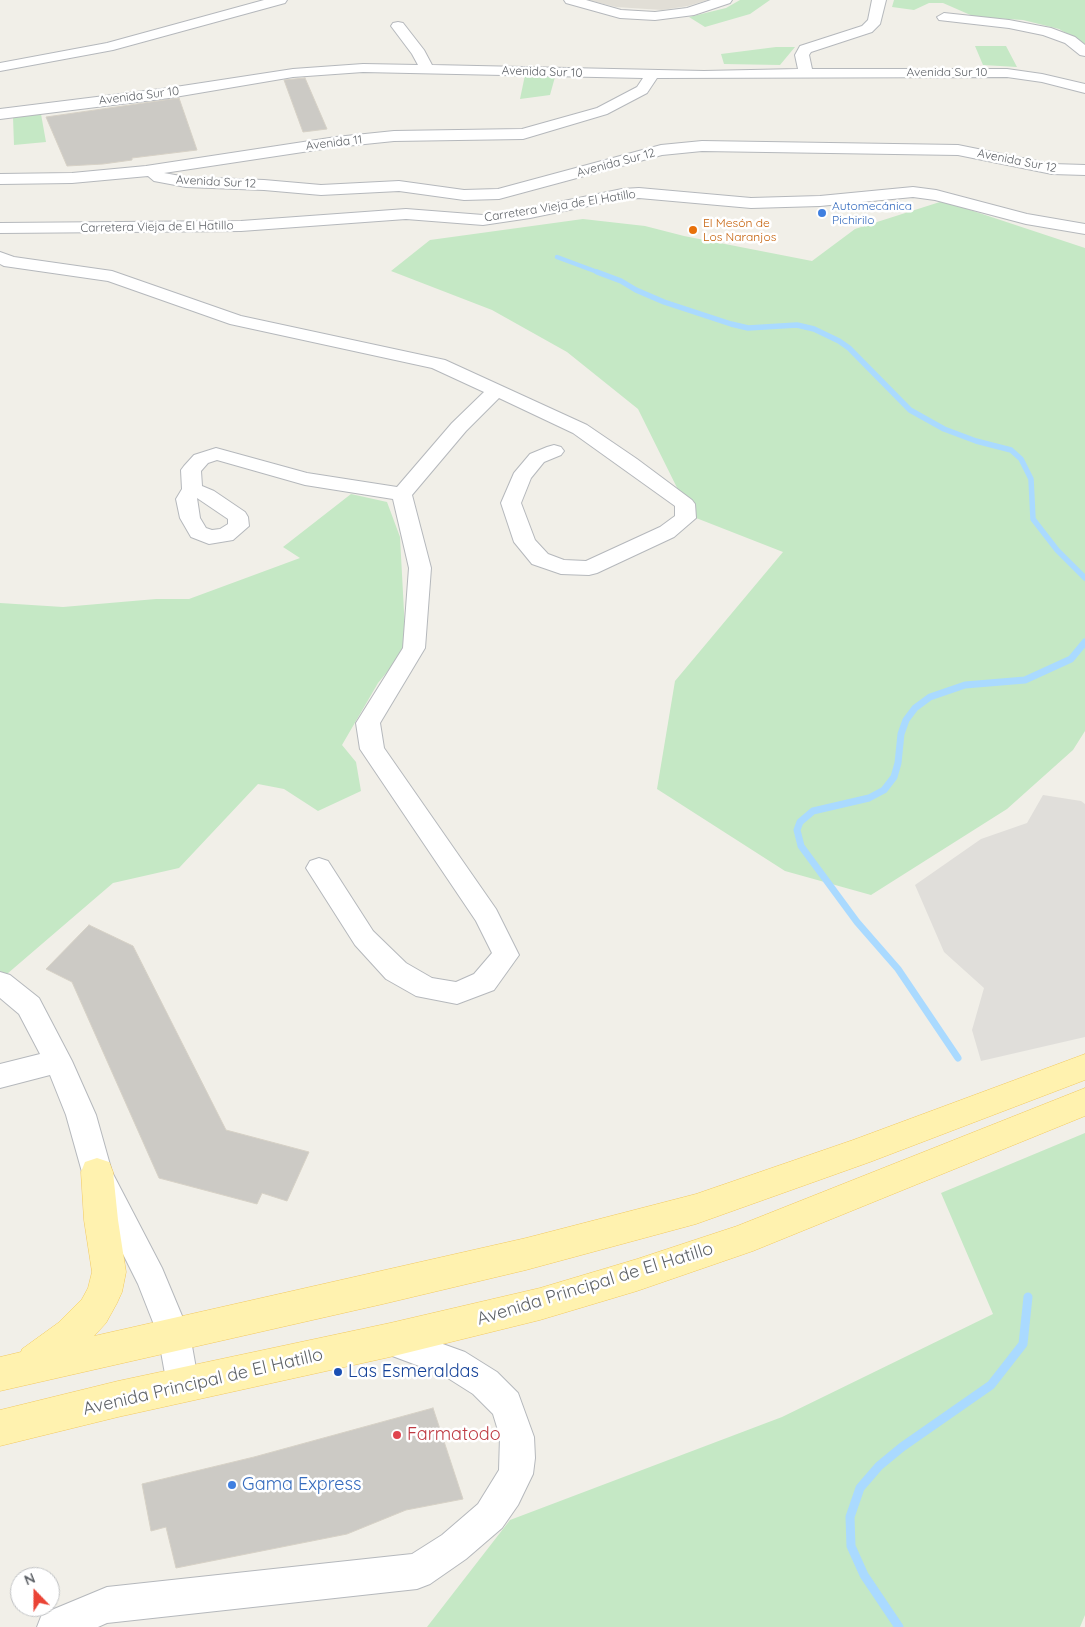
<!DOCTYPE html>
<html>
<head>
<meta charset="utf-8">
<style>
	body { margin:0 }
	#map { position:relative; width:1085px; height:1627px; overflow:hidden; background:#f1efe8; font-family:Quicksand,sans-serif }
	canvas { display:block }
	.north { position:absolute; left:10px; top:1567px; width:50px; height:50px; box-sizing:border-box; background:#fff; border:1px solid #bfc1c3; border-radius:50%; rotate:338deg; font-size:14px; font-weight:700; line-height:20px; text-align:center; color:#5f6368 }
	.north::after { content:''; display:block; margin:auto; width:18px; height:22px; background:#ea4335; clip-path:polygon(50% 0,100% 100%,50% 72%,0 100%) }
</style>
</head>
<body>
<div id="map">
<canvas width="1085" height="1627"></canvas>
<div class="north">N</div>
</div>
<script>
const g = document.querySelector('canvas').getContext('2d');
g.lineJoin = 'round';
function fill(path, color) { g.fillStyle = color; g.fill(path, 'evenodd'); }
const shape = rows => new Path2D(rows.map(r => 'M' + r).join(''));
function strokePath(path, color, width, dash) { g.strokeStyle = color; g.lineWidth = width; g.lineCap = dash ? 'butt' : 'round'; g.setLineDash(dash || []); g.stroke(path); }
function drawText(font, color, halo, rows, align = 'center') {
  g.font = font + ' Quicksand,sans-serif'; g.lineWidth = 5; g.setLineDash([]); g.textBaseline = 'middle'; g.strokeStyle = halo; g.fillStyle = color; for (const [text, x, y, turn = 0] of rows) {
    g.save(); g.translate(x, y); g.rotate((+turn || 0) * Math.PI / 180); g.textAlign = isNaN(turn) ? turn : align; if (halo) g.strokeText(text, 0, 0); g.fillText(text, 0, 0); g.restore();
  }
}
fill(shape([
	[1043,795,1081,801,1085,804,1085,1037,981,1061,972,1030,984,988,944,952,915,885,981,839,1027,823]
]), '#e0deda');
fill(shape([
	[588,0,708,0,688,6,662,10,616,7]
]), '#e1ded6');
fill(shape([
	[740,0,770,0,750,14,705,27,689,17,726,8],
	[894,0,1085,0,1085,44,1059,29,1023,20,975,17,943,3,929,3,914,10,892,7],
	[975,46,1006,46,1017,67,983,65],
	[776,47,795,47,780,65,724,64,721,54],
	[525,75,555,77,550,95,520,99],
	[41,114,46,142,14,145,13,117],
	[943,201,1085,248,1085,731,1073,750,1007,809,871,895,785,871,657,789,675,681,783,552,691,516,638,409,567,352,492,310,391,271,430,240,583,219,645,226,684,236,812,261,855,229],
	[351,494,387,502,400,537,406,649,378,683,342,745,356,762,361,791,318,811,284,789,258,784,179,868,113,883,0,980,0,603,63,607,156,599,189,599,300,558,283,547],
	[1085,1133,1085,1615,1080,1627,427,1627,510,1520,782,1417,993,1314,941,1193]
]), '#c5e8c5');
strokePath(shape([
	[557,257,600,273]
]), '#aadaff', 4.5);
strokePath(shape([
	[597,272,621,281,636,290,664,302,731,324,748,328,797,325,814,329,839,341,849,348,910,410,944,429,976,441,1011,450,1021,459,1031,479,1033,519,1057,550,1085,578]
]), '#aadaff', 5.5);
strokePath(shape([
	[958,1058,898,969,857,922,801,846,797,830,800,822,813,811,869,798,884,790,894,777,898,763,901,734,906,720,915,708,930,697,965,685,1025,680,1071,659,1085,642]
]), '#aadaff', 7);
strokePath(shape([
	[899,1627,864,1575,851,1546,850,1517,860,1488,879,1466,902,1447,991,1385,1023,1344,1028,1297]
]), '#aadaff', 9);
const building = shape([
	[305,78,327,129,303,132,284,80,305,78],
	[179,98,197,150,132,158,132,160,103,164,67,166,46,117,179,98],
	[89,925,133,946,226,1130,309,1152,287,1201,262,1193,257,1204,159,1178,72,982,46,969,89,925],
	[433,1408,463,1499,406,1510,347,1534,176,1568,166,1527,151,1531,142,1484,254,1457,433,1408]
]);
fill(building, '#cccac5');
strokePath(building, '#d6d1c6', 1);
const minor = shape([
	[264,0,287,0,285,3,113,50,0,71,0,63,107,43,264,0],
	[564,0,586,0,621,10,655,12,687,8,711,0,732,0,730,3,694,15,655,20,620,18,566,3,564,0],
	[872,0,886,0,880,24,872,32,811,52,809,55,812,69,1007,69,1042,74,1085,84,1085,93,1042,82,1007,77,657,78,647,93,607,114,523,139,394,141,336,147,164,173,186,177,264,180,321,185,399,181,464,190,498,189,661,145,702,141,958,145,1052,164,1085,165,1085,175,1052,174,958,155,702,151,662,155,499,199,464,200,399,191,321,195,264,190,186,187,154,181,148,176,72,183,0,184,0,174,72,173,146,166,336,137,394,131,522,129,597,108,637,87,643,78,363,72,293,77,169,98,0,119,0,109,169,88,293,69,363,64,418,65,412,54,391,26,393,23,398,22,403,23,424,50,432,65,704,71,798,69,795,55,800,46,862,26,868,20,872,0],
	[944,13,1009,20,1051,28,1075,37,1085,45,1085,56,1080,55,1065,43,1043,35,1009,28,939,20,937,17,944,13],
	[913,187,936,190,1027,214,1085,224,1085,234,1026,224,935,200,913,197,820,206,751,208,639,198,622,199,530,218,483,225,406,219,241,231,0,233,0,223,241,221,406,209,483,215,530,208,622,189,639,188,751,198,820,196,913,187],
	[0,252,14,257,112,271,241,316,445,360,587,425,637,459,692,500,695,504,696,518,674,537,597,573,589,575,561,574,532,564,514,542,501,503,514,473,530,454,547,447,554,445,561,447,564,451,561,455,544,462,531,478,521,503,535,540,548,554,564,560,586,561,660,527,675,516,675,506,573,433,499,398,466,431,412,495,431,568,425,648,380,723,384,748,496,909,519,955,494,990,457,1004,416,996,386,979,355,945,306,868,310,861,319,858,328,861,373,931,406,963,432,978,456,982,474,974,492,953,476,921,360,749,356,723,403,648,409,568,393,499,305,485,217,460,208,463,201,471,202,486,214,491,245,512,248,517,249,526,233,540,209,544,191,537,180,518,176,499,182,489,181,470,184,466,194,455,216,448,307,473,397,487,452,423,484,392,432,368,230,324,108,281,4,266,0,264,0,252],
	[197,498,228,519,228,524,220,529,212,530,206,528,200,518,197,498],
	[0,972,10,975,39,998,72,1061,96,1115,112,1172,162,1268,190,1335,199,1385,195,1396,183,1401,171,1396,167,1385,158,1335,138,1284,82,1172,66,1115,50,1075,0,1088,0,1064,40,1054,19,1014,0,998,0,972],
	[390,1325,465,1352,497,1372,518,1393,534,1437,535,1458,533,1474,518,1505,502,1528,466,1559,430,1584,417,1589,107,1623,98,1627,37,1627,42,1614,107,1587,412,1554,442,1535,478,1504,499,1470,500,1437,493,1414,473,1394,443,1375,379,1351,374,1340,379,1329,390,1325]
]);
const major = shape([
	[1085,1054,1085,1080,870,1162,696,1224,526,1270,383,1304,0,1391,0,1357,21,1352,22,1349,58,1323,82,1299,88,1288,92,1272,84,1220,81,1172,85,1162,97,1158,109,1162,113,1172,118,1220,126,1272,122,1292,117,1303,106,1323,94,1336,526,1238,696,1194,853,1140,1085,1054],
	[1085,1088,1085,1116,753,1251,637,1291,540,1320,390,1357,118,1417,0,1446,0,1410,118,1381,390,1323,540,1288,637,1259,737,1226,1085,1088]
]);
strokePath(minor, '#b5b8bc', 2);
strokePath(major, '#f2c960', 1);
fill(minor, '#fff');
fill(major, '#fff2af');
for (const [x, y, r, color] of [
	[822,213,5,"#3f7fe0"],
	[693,230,5,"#e8710a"],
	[338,1372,5,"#1a4fb4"],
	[397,1435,5,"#e0444e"],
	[232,1485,5,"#3f7fe0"]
]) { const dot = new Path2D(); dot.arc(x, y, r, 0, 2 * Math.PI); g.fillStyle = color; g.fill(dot); strokePath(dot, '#fff', 2); }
drawText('12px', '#5f6368', '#fff', [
	["Avenida Sur 10",542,72,2],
	["Avenida Sur 10",947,72],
	["Avenida Sur 10",139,96,-7],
	["Avenida 11",334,143,-7],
	["Avenida Sur 12",1017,161,11],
	["Avenida Sur 12",616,163,-15],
	["Avenida Sur 12",216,182,3],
	["Carretera Vieja de El Hatillo",560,206,-9],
	["Carretera Vieja de El Hatillo",157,227,-1]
]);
drawText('12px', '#366cbe', '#fff', [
	["Automecánica",832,206],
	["Pichirilo",832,220]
], 'left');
drawText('12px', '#c56008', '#fff', [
	["El Mesón de",703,223],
	["Los Naranjos",703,237]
], 'left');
drawText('18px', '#5f6368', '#fff', [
	["Avenida Principal de El Hatillo",595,1284,-17],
	["Avenida Principal de El Hatillo",203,1382,-13]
]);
drawText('18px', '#164399', '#fff', [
	["Las Esmeraldas",348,1372]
], 'left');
drawText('18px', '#be3a42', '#fff', [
	["Farmatodo",407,1435]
], 'left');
drawText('18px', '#366cbe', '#fff', [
	["Gama Express",242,1485]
], 'left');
</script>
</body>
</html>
